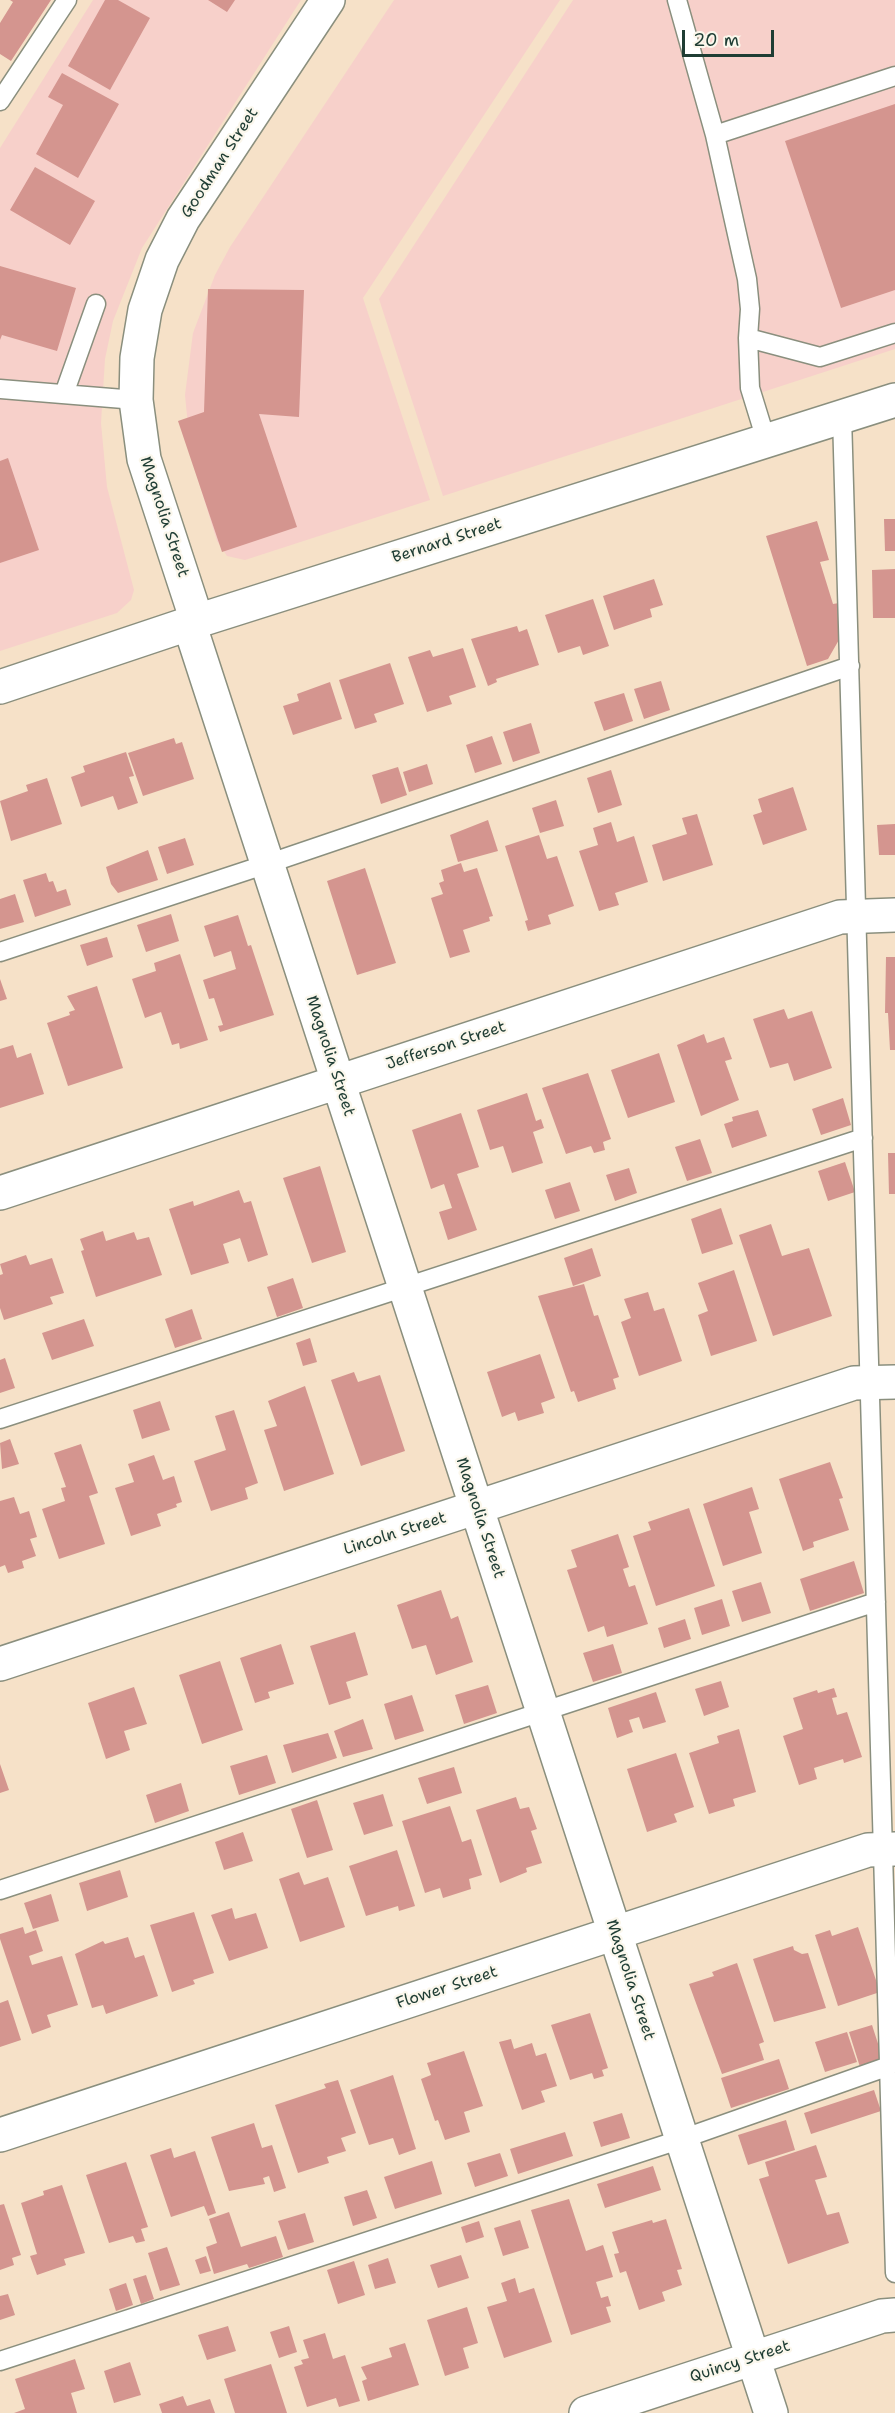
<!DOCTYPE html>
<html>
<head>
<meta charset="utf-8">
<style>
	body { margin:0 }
	#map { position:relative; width:895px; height:2413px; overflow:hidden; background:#f6e1c8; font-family:"Shantell Sans",sans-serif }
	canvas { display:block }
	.scale { position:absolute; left:682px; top:30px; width:92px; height:27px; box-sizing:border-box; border:3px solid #1f3d34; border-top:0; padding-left:8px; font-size:18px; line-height:21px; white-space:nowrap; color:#1f3d34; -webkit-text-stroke:4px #fbf7ec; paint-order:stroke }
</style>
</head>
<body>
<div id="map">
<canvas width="895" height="2413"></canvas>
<div class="scale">20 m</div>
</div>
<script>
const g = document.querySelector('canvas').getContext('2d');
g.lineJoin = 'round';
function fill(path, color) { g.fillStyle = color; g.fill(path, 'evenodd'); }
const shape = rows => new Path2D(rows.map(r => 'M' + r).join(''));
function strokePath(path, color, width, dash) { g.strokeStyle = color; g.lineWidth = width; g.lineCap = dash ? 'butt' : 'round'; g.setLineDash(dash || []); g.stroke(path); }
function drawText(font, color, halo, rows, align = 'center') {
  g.font = font + ' "Shantell Sans",sans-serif'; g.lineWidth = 4.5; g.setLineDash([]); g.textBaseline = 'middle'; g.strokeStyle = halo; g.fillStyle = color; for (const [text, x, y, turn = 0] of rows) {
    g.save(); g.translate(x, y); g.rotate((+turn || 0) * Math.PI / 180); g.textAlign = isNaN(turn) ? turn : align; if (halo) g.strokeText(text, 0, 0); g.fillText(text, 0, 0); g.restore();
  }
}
fill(shape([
	[93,0,301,0,142,248,113,321,105,359,101,423,107,487,134,590,131,600,117,613,0,651,0,148],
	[394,0,560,0,363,298,430,500,245,560,227,556,217,541,191,457,185,395,193,333,215,275,230,247],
	[573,0,895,0,895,349,443,496,379,299]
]), '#f7d0ca');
fill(shape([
	[10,0,51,0,11,61,0,54,0,23,13,2],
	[105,0,118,0,150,18,110,90,68,66],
	[208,0,235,0,227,12],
	[62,73,119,104,78,178,36,154,63,105,48,97],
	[895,104,895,290,841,308,785,141],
	[35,167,95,201,70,245,10,210],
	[0,266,76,288,57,351,2,335,0,340],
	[208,289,304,290,299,417,259,414,297,527,222,552,178,421,204,412],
	[8,458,39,550,0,563,0,461],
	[884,519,895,519,895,551,885,551],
	[817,521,829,560,820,562,833,604,839,603,840,638,828,659,807,666,766,536],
	[895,569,895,618,873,618,872,570],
	[654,579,663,605,650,609,652,617,614,630,603,596],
	[593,599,609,646,583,655,580,646,558,653,545,615],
	[517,626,519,632,527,629,539,665,496,679,497,682,488,686,471,639],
	[463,648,476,687,449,696,452,704,427,712,408,657,430,650,433,657],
	[390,663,404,704,374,714,377,722,355,729,339,680],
	[661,681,670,710,644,719,634,689],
	[330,682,342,719,293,735,283,706,299,701,297,694],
	[624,693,633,721,604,731,594,702],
	[531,723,540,753,513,762,503,732],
	[492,736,502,764,475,773,466,745],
	[174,738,176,744,182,742,194,779,143,796,128,753],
	[126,752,134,776,129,777,138,803,118,810,113,796,81,807,71,777,85,772,83,766],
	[427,764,433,784,409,792,403,772],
	[398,767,407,795,381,804,372,775],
	[611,770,622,805,598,813,587,778],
	[47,778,62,824,11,841,0,801,28,791,26,785],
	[793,787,807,830,763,845,753,815,762,812,758,799],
	[556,800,564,826,540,833,532,808],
	[697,814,713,865,663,881,652,845,687,834,682,818],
	[488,820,498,851,458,862,450,835],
	[611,822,617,842,634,836,648,882,615,893,619,905,599,911,579,851,598,845,593,828],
	[895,824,895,855,879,855,877,825],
	[539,835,547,859,557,856,574,906,548,915,551,924,528,931,525,921,528,920,505,846],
	[185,838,194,865,167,874,158,847],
	[148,850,158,880,118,893,111,884,106,867],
	[461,863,464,872,477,868,493,916,489,917,490,921,463,930,470,952,450,958,431,898,443,894,439,883,444,881,441,870],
	[365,868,396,963,357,975,327,881],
	[46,873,49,882,53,881,57,892,66,889,71,905,35,917,23,880],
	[15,894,24,922,0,929,0,899],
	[171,914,179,941,146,952,137,925],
	[238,915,248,946,251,945,274,1015,220,1032,218,1026,223,1025,214,998,209,999,203,980,236,969,231,951,214,957,204,926],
	[107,937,113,957,87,966,80,945],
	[180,954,208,1040,180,1049,179,1043,172,1045,161,1012,145,1018,132,979,156,971,154,963],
	[886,957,895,957,895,1050,890,1050,888,1013,885,1013],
	[0,979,7,999,0,1001],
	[97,986,123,1068,68,1086,47,1023,70,1015,69,1012,75,1010,67,996],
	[784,1009,788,1019,812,1011,832,1068,794,1081,788,1063,770,1068,753,1019],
	[704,1034,707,1043,724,1037,732,1059,725,1061,739,1100,701,1116,677,1045],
	[13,1045,17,1058,31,1053,44,1094,0,1108,0,1049],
	[659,1053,675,1102,628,1118,611,1070],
	[588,1073,611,1139,603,1142,605,1150,594,1153,591,1146,566,1154,542,1088],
	[527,1093,536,1121,541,1119,544,1128,533,1132,543,1163,512,1173,503,1146,490,1150,477,1110],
	[843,1098,851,1125,821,1135,812,1109],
	[758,1110,767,1136,732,1148,724,1124,733,1121,732,1117],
	[461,1113,479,1167,457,1174,477,1230,448,1240,439,1212,452,1208,444,1184,431,1189,412,1130],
	[700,1139,712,1173,687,1181,675,1147],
	[888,1153,895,1153,895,1194,889,1194],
	[845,1162,855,1192,828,1201,818,1171],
	[320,1166,346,1252,312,1263,283,1178],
	[629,1168,637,1193,615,1201,606,1175],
	[570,1182,580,1211,555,1219,545,1190],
	[239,1190,244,1203,251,1201,268,1255,248,1262,240,1238,223,1244,229,1263,191,1275,169,1209,193,1201,194,1206],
	[721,1208,733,1244,702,1254,691,1219],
	[771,1224,782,1256,809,1248,832,1316,773,1336,739,1235],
	[103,1231,106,1241,134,1232,137,1240,149,1237,162,1275,96,1297,81,1251,84,1250,80,1239],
	[592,1248,601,1276,573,1286,564,1258],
	[26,1255,30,1265,52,1258,64,1293,50,1297,53,1304,4,1320,0,1308,0,1275,3,1274,0,1264],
	[734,1270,757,1341,711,1356,698,1315,708,1311,698,1283],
	[293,1278,303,1308,277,1317,267,1287],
	[584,1284,594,1316,598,1315,619,1377,613,1379,616,1389,578,1402,574,1391,571,1392,538,1296],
	[648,1292,654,1311,664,1308,682,1361,639,1376,621,1322,631,1318,624,1299],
	[192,1309,202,1339,175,1348,165,1319],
	[84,1319,94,1346,52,1360,42,1333],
	[310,1338,317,1362,303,1366,296,1343],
	[540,1354,555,1398,541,1403,544,1413,518,1421,515,1412,502,1417,487,1372],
	[5,1358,15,1388,0,1393,0,1360],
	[354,1372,358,1382,380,1375,405,1451,361,1466,331,1380],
	[305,1386,334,1474,284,1491,264,1430,277,1426,268,1401],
	[160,1401,170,1430,142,1439,133,1410],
	[234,1410,258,1483,245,1488,248,1499,211,1511,194,1461,226,1450,215,1416],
	[10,1439,19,1464,2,1469,0,1443],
	[81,1444,98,1493,89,1496,105,1544,59,1559,42,1509,65,1501,61,1488,66,1487,54,1453],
	[154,1455,163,1480,174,1476,182,1502,176,1504,177,1507,157,1514,161,1526,131,1536,115,1488,134,1482,128,1464],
	[830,1462,843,1498,839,1499,849,1530,813,1542,814,1547,803,1551,779,1479],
	[752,1487,759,1509,749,1512,762,1553,723,1566,703,1504],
	[14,1497,20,1514,29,1511,37,1537,30,1539,36,1556,22,1561,24,1568,8,1573,5,1565,0,1567,0,1501],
	[689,1508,715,1586,656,1606,633,1536,651,1530,648,1522],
	[618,1534,629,1567,623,1569,629,1587,635,1585,648,1624,607,1637,604,1626,588,1632,567,1570,577,1567,571,1550],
	[854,1561,864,1593,810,1611,800,1579],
	[761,1582,771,1613,742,1622,732,1591],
	[441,1590,451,1619,458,1616,473,1662,436,1675,426,1645,412,1649,397,1605],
	[722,1599,730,1626,702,1635,694,1608],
	[685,1619,691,1639,664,1648,658,1628],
	[355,1632,368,1675,346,1682,351,1698,329,1705,310,1646],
	[281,1644,294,1684,268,1692,270,1698,255,1703,240,1658],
	[613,1644,622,1673,593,1682,583,1653],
	[220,1661,243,1730,202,1744,179,1675],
	[721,1681,729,1707,704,1716,695,1689],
	[488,1685,497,1713,464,1724,455,1695],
	[134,1687,147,1724,124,1731,130,1750,106,1759,88,1703],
	[834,1688,837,1697,832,1698,837,1715,847,1712,862,1757,844,1763,843,1759,814,1768,817,1779,799,1785,783,1736,803,1729,793,1698,817,1690,818,1693],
	[656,1692,666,1722,643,1729,639,1717,629,1720,633,1732,617,1738,608,1708],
	[412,1695,424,1731,395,1740,384,1704],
	[363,1719,373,1749,343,1757,334,1731],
	[739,1729,756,1792,733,1799,735,1806,709,1814,689,1753,719,1743,717,1736],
	[328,1733,337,1758,292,1773,283,1745],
	[676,1753,694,1807,674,1814,677,1822,647,1832,627,1769],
	[267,1755,276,1783,239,1795,230,1766],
	[0,1764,9,1790,0,1793],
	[454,1767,462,1793,427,1804,418,1778],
	[181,1783,189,1811,155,1823,146,1795],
	[383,1794,393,1826,364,1835,353,1803],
	[516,1797,520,1809,529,1807,537,1829,531,1831,542,1863,526,1868,527,1872,500,1883,476,1810],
	[317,1800,333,1850,307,1858,291,1809],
	[450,1806,462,1842,471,1839,482,1875,469,1879,471,1889,443,1898,440,1888,425,1893,402,1821],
	[243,1832,253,1861,224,1870,215,1842],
	[397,1850,415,1906,399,1911,398,1906,366,1916,349,1866],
	[120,1870,128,1897,87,1911,79,1883],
	[299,1872,304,1885,328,1877,345,1927,300,1942,279,1879],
	[51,1894,59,1921,33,1929,24,1903],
	[232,1908,235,1919,256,1913,268,1948,229,1961,211,1915],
	[194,1912,214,1973,193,1980,195,1984,172,1992,150,1925],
	[23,1927,25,1934,36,1930,43,1951,29,1956,32,1965,62,1956,78,2005,47,2015,51,2027,32,2034,0,1939,0,1934],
	[858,1927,880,1992,838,2006,815,1935,830,1930,832,1936],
	[128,1937,135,1958,144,1955,158,1996,106,2014,103,2005,92,2008,75,1954,103,1941,105,1944],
	[793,1946,794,1950,802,1954,808,1953,826,2008,774,2022,753,1959],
	[737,1963,764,2042,759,2044,764,2060,722,2074,689,1984,714,1976,712,1972],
	[8,2000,21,2040,0,2047,0,2003],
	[590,2013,608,2068,602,2070,604,2076,594,2079,592,2073,570,2080,551,2025],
	[872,2025,883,2059,860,2067,849,2032],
	[847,2032,857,2062,825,2072,815,2042],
	[511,2039,514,2049,532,2043,536,2056,546,2053,557,2086,541,2091,545,2102,522,2110,499,2042],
	[464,2051,483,2106,464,2112,470,2132,445,2140,438,2120,435,2121,421,2079,431,2075,427,2063],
	[779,2059,789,2089,731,2108,721,2078],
	[393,2075,416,2149,399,2155,393,2138,369,2145,350,2090],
	[338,2080,356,2133,341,2138,346,2151,327,2157,329,2163,298,2173,275,2105,326,2088,324,2084],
	[874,2090,881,2111,811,2134,804,2113],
	[622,2113,630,2138,601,2147,593,2122],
	[786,2120,795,2150,748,2165,738,2135],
	[254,2123,262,2148,272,2145,286,2188,274,2192,269,2176,263,2178,265,2184,229,2191,211,2137],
	[565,2132,573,2156,518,2174,510,2149],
	[816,2145,827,2177,815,2180,827,2215,839,2212,849,2243,788,2264,759,2179,769,2176,765,2162],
	[171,2148,174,2158,195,2151,216,2213,208,2216,204,2206,171,2217,150,2155],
	[500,2153,508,2176,475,2187,467,2163],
	[432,2161,442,2194,395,2209,384,2177],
	[126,2162,148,2227,141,2229,145,2241,136,2243,133,2236,109,2243,86,2175],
	[653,2166,661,2190,605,2208,597,2184],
	[62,2185,85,2253,64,2259,66,2265,37,2275,30,2256,37,2254,21,2203,44,2195,43,2191],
	[367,2190,377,2218,353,2226,344,2197],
	[569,2199,586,2251,603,2245,613,2277,596,2282,601,2298,608,2296,611,2306,606,2307,611,2322,571,2335,531,2210],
	[4,2204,21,2255,12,2258,14,2265,0,2270,0,2205],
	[229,2212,241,2247,276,2236,283,2257,249,2268,247,2264,214,2274,206,2247,217,2243,209,2219],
	[305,2213,314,2242,288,2250,278,2221],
	[666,2219,682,2269,677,2270,682,2285,662,2292,665,2301,639,2310,626,2271,620,2273,614,2254,619,2253,612,2232,652,2220,653,2223],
	[520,2220,529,2248,503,2256,494,2228],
	[479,2221,484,2237,466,2243,461,2227],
	[167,2247,180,2285,160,2291,148,2253],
	[461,2255,469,2278,438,2288,430,2265],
	[206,2256,211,2271,200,2274,195,2260],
	[388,2258,396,2283,375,2289,368,2265],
	[354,2261,365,2295,338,2304,327,2270],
	[146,2275,154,2299,141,2304,133,2279],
	[515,2278,519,2293,534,2288,552,2342,504,2358,487,2307,507,2301,501,2283],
	[126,2283,133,2305,116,2311,109,2289],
	[8,2294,15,2315,0,2320,0,2296],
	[467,2307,478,2343,463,2348,469,2368,445,2376,427,2320],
	[228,2326,236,2351,207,2360,198,2335],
	[289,2326,297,2352,279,2358,270,2332],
	[325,2333,333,2359,345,2355,360,2401,339,2407,336,2398,307,2407,294,2367,303,2364,301,2360,309,2358,303,2340],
	[405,2343,419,2385,368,2401,362,2381,367,2379,361,2367,392,2357,389,2348],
	[75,2359,85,2389,71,2393,77,2413,14,2413,25,2409,15,2379],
	[130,2362,141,2395,114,2403,104,2371],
	[271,2364,287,2413,235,2413,224,2379],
	[183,2396,187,2406,210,2399,215,2413,162,2413,159,2404]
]), '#d4958f');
const lane = shape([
	[677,0,715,135],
	[0,101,67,0],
	[748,338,820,357,895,333],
	[0,389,136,400],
	[64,394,96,304],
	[842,416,895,2273],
	[766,440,750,388,748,338,750,309,747,279,715,135,895,76],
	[0,952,267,864,850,666],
	[0,1419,863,1138],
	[0,1890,876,1602],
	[0,2361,682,2139,889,2066]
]);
const street = shape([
	[197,621,144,459,136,400,137,358,145,310,162,260,183,219,328,0],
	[189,623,771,2413],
	[0,1193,840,917,895,915],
	[0,1664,854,1383,895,1382],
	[0,2135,868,1850,895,1849],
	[586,2413,882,2316,895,2315]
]);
const secondary = shape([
	[0,687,197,621,895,400]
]);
strokePath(lane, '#8a8f7e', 21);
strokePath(street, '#8a8f7e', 36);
strokePath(secondary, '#8a8f7e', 36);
strokePath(lane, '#fff', 18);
strokePath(street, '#fff', 33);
strokePath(secondary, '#fff', 33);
drawText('16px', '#1f3d34', '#fbf7ec', [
	["Goodman Street",220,163,-57],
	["Magnolia Street",164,517,72],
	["Bernard Street",447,541,-18],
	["Jefferson Street",446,1046,-18],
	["Magnolia Street",330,1056,72],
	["Magnolia Street",480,1518,72],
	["Lincoln Street",395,1534,-18],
	["Magnolia Street",630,1980,72],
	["Flower Street",447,1988,-18],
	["Quincy Street",740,2362,-18]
]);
</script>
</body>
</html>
